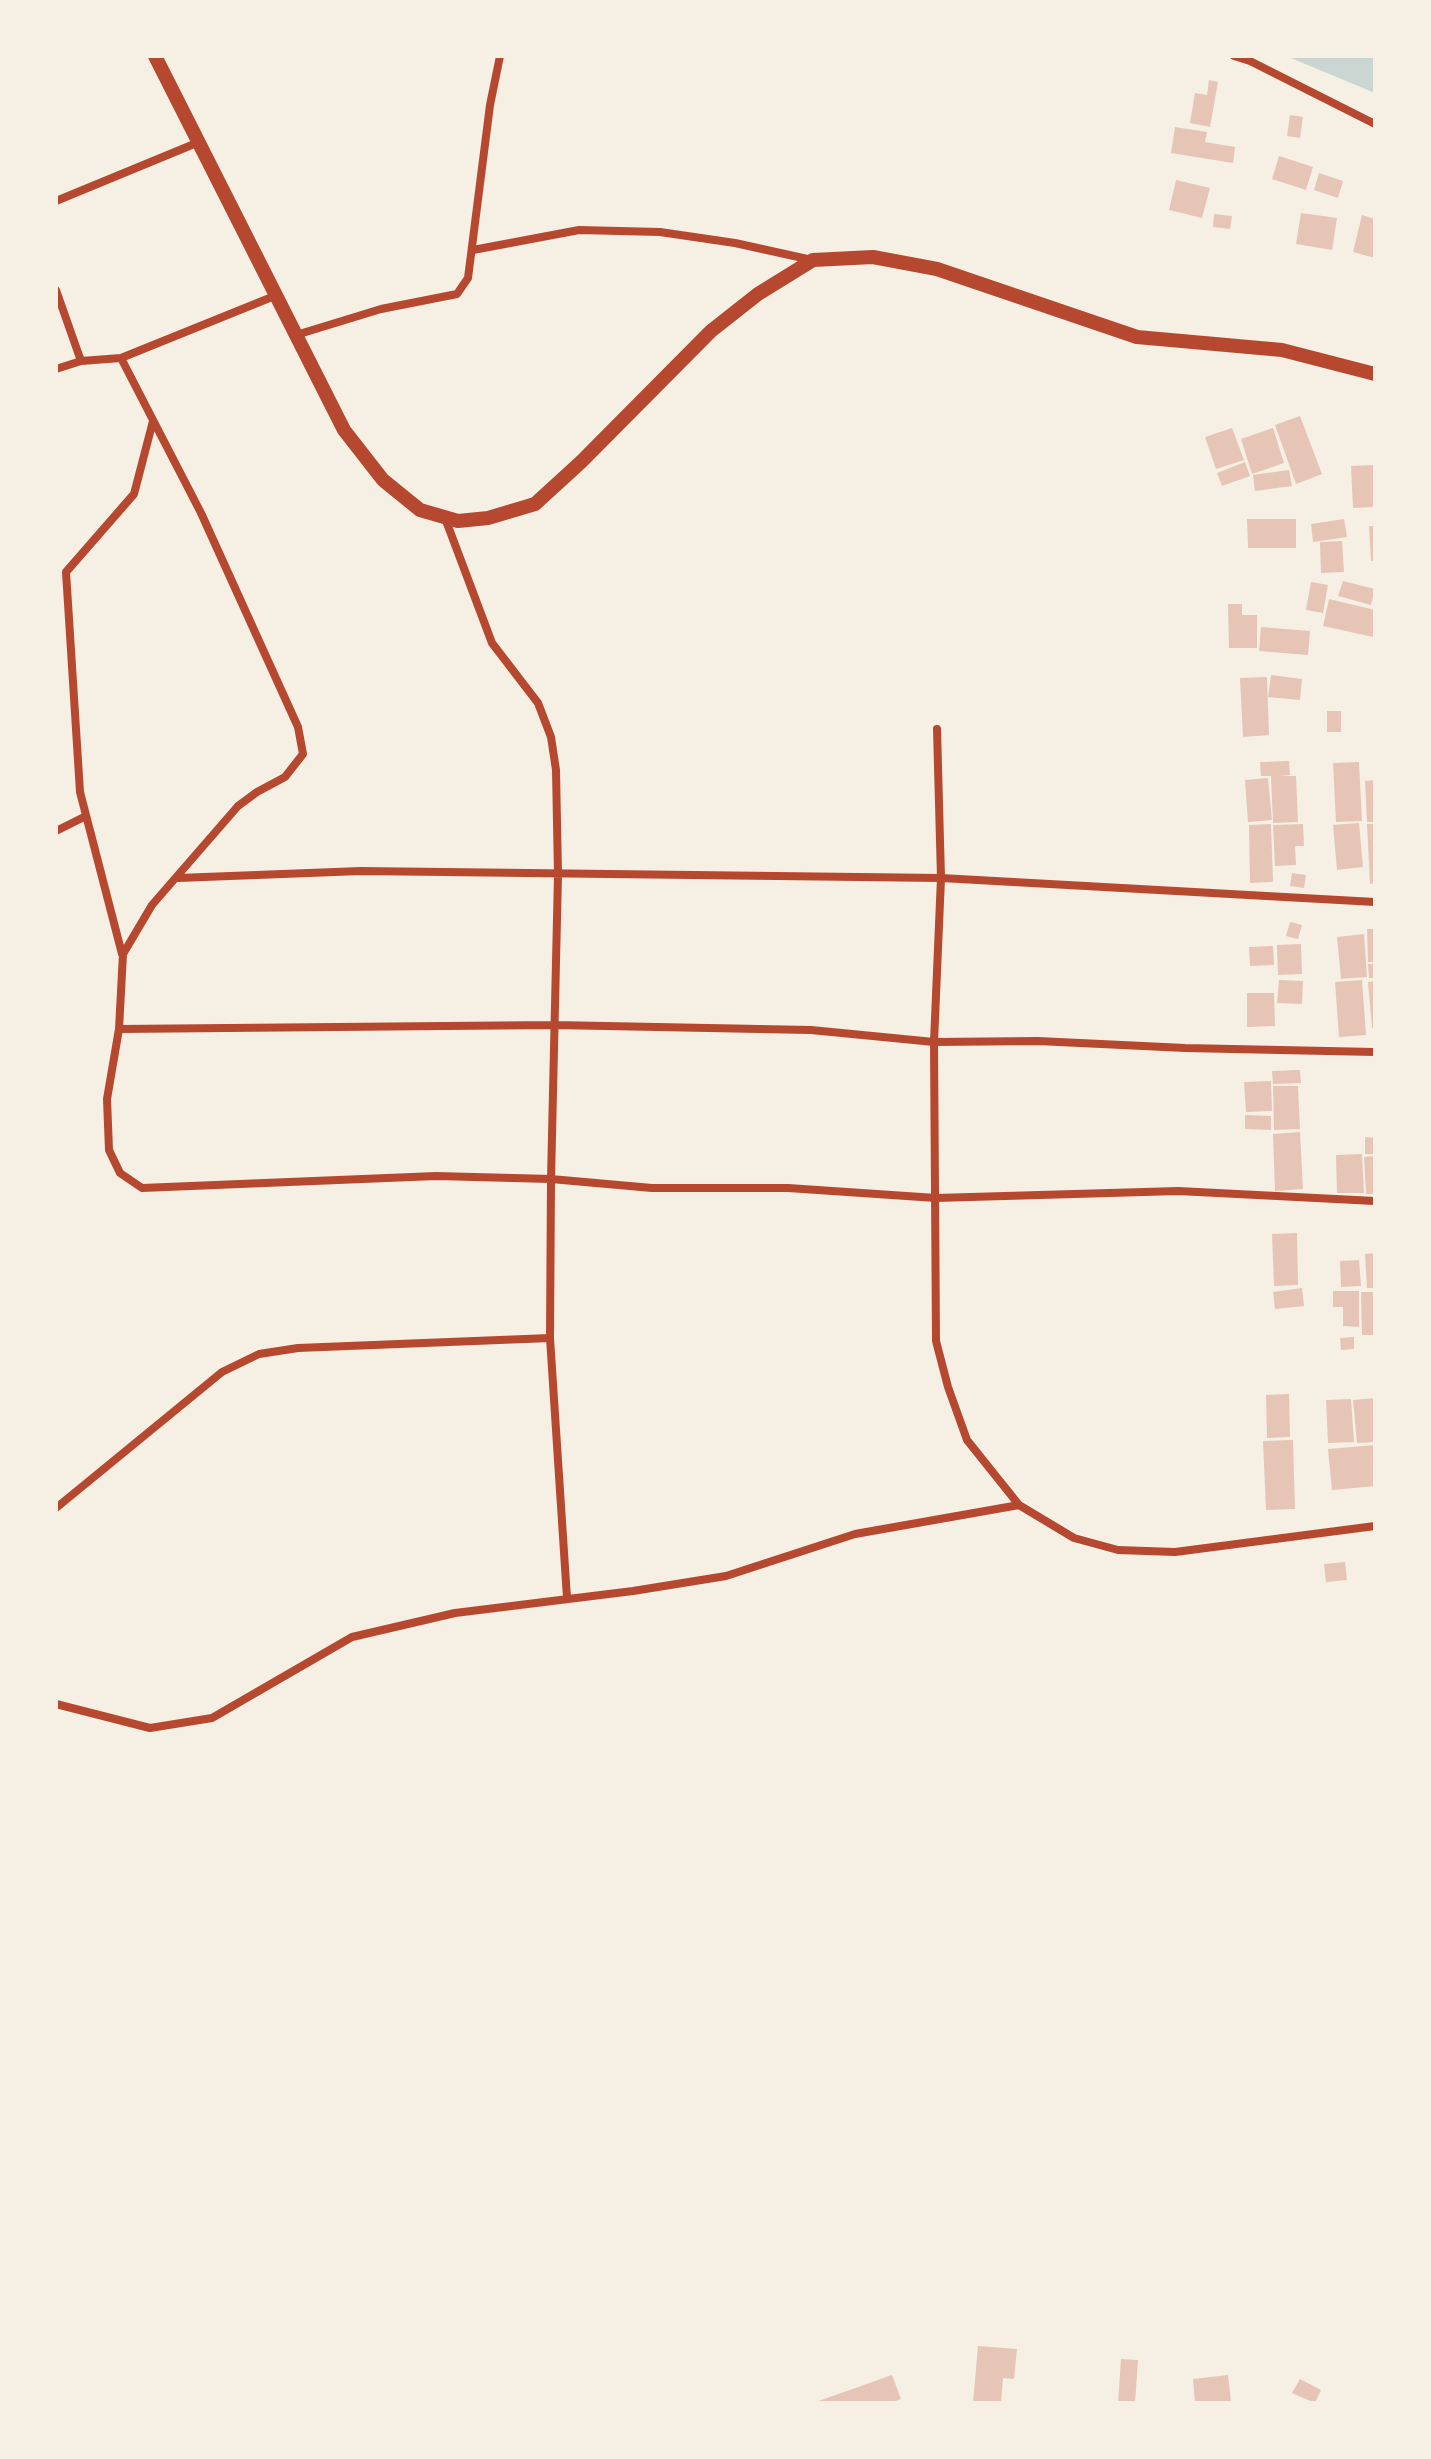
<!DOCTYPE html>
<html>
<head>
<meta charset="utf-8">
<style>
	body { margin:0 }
	#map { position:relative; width:1431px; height:2459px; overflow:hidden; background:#f6efe4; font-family:Lora,serif }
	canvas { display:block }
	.frame { position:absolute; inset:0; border:58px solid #f6efe4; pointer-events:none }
</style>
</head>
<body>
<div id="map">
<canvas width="1431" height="2459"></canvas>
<div class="frame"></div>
</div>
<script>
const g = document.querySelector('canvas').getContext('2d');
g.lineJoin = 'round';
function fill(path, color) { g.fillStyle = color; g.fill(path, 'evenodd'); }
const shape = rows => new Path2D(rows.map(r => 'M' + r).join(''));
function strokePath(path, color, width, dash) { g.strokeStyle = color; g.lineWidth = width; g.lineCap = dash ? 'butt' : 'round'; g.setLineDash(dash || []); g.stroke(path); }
fill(shape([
	[1286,56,1375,56,1375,93]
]), '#c9d6d2');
fill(shape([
	[1209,80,1218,82,1210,127,1190,123,1195,93,1207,95],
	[1290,115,1303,117,1300,138,1287,136],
	[1175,127,1207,132,1205,142,1235,147,1233,163,1171,153],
	[1279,156,1313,167,1306,190,1272,179],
	[1319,173,1343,181,1338,198,1314,190],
	[1176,180,1210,188,1202,218,1169,210],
	[1301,213,1337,218,1332,250,1296,244],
	[1214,214,1232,216,1230,229,1213,227],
	[1362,215,1375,219,1375,258,1353,252],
	[1300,416,1322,474,1296,484,1275,425],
	[1232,428,1244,460,1216,469,1205,437],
	[1273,428,1284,463,1252,474,1241,439],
	[1245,462,1250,476,1222,486,1217,473],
	[1375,465,1375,507,1353,508,1351,466],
	[1289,470,1292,486,1255,491,1253,475],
	[1247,519,1296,519,1296,548,1248,548],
	[1344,519,1347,537,1313,542,1311,524],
	[1369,526,1375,526,1375,561,1371,561],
	[1342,541,1344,572,1321,573,1320,542],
	[1343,581,1375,589,1371,605,1338,596],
	[1311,582,1328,585,1323,613,1306,610],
	[1329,599,1375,610,1373,637,1323,626],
	[1228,604,1242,604,1242,615,1257,615,1257,648,1229,648],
	[1261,627,1310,631,1308,655,1259,651],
	[1271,675,1302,679,1300,700,1268,697],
	[1267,677,1269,735,1243,737,1240,678],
	[1327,711,1341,711,1341,732,1327,732],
	[1289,761,1290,775,1279,776,1296,776,1298,822,1273,823,1271,776,1261,776,1260,762],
	[1359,762,1362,821,1336,822,1333,763],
	[1268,778,1272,820,1248,822,1245,780],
	[1375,780,1375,822,1367,822,1365,781],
	[1359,823,1363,867,1337,870,1333,825],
	[1271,824,1273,882,1250,883,1249,825],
	[1303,824,1304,846,1295,846,1296,865,1275,866,1273,825],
	[1367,824,1375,824,1375,883,1370,884],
	[1292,873,1306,875,1304,888,1290,886],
	[1290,922,1302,925,1298,939,1286,936],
	[1367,929,1375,929,1375,962,1368,962],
	[1364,934,1367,977,1341,979,1337,937],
	[1301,944,1302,974,1278,975,1277,945],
	[1273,946,1274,965,1250,966,1249,947],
	[1368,964,1375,964,1375,978,1369,978],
	[1279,980,1303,981,1302,1004,1277,1003],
	[1362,980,1366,1035,1339,1037,1335,982],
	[1375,981,1375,1028,1372,1028,1368,982],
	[1247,993,1274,993,1275,1026,1247,1027],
	[1300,1070,1301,1083,1273,1084,1272,1071],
	[1271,1081,1272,1111,1246,1112,1244,1082],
	[1273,1086,1298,1086,1300,1129,1274,1130],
	[1245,1115,1271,1116,1271,1130,1245,1129],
	[1300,1132,1303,1189,1275,1191,1273,1134],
	[1365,1137,1375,1138,1375,1154,1365,1154],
	[1362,1154,1364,1193,1337,1193,1336,1155],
	[1375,1156,1375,1194,1366,1194,1364,1157],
	[1297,1233,1298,1285,1274,1286,1272,1234],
	[1375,1253,1375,1288,1367,1288,1365,1254],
	[1359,1260,1361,1286,1341,1287,1340,1261],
	[1302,1288,1304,1306,1275,1309,1273,1292],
	[1333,1291,1359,1291,1359,1327,1343,1326,1343,1307,1333,1307],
	[1361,1292,1375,1292,1375,1335,1362,1335],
	[1354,1337,1354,1349,1341,1350,1340,1338],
	[1289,1394,1290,1437,1267,1438,1266,1395],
	[1375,1398,1375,1442,1357,1443,1353,1400],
	[1351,1399,1354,1442,1328,1443,1326,1400],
	[1293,1440,1295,1509,1266,1510,1263,1441],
	[1375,1445,1375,1486,1332,1490,1328,1449],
	[1345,1562,1347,1580,1326,1582,1324,1564],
	[978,2346,1017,2349,1014,2379,1003,2378,1001,2403,973,2403],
	[1121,2359,1138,2360,1135,2403,1118,2403],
	[892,2375,901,2399,890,2403,813,2403],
	[1228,2375,1231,2402,1195,2403,1193,2379],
	[1300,2379,1321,2390,1315,2403,1292,2393]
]), '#e6c5b7');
strokePath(shape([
	[1234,56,1250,61,1375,124],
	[56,201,199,142],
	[473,250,579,230,660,232,735,243,812,260],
	[56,290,81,361],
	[296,335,381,309,457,294,468,278,490,105,500,56],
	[121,358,201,513,298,727,303,754,285,777,257,792,238,806,152,905,123,954,119,1029,107,1099,109,1150,120,1173,142,1188,436,1176,551,1179,652,1188,788,1188,936,1198,1178,1191,1375,1201],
	[56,369,81,361,121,358,277,295],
	[445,518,492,643,538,703,551,737,556,770,558,875,551,1179,550,1338,567,1598],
	[937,729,941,878,934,1042,936,1341,948,1387,967,1440,1019,1505,1074,1538,1118,1550,1175,1552,1375,1526],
	[56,831,86,816],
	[178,878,361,871,941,878,1375,902],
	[122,954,80,792,66,572,134,494,153,421],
	[119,1029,554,1025,811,1030,934,1042,1038,1041,1185,1048,1375,1052],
	[56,1508,222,1372,259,1354,298,1348,550,1338],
	[56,1704,150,1728,212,1718,352,1637,455,1613,633,1591,726,1576,855,1534,1019,1505]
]), '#b5482f', 8);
strokePath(shape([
	[155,56,344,430,383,480,420,510,458,521,488,518,535,504,581,462,711,331,758,294,813,260,873,257,937,269,1137,337,1282,350,1375,374]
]), '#b5482f', 14);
</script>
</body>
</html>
